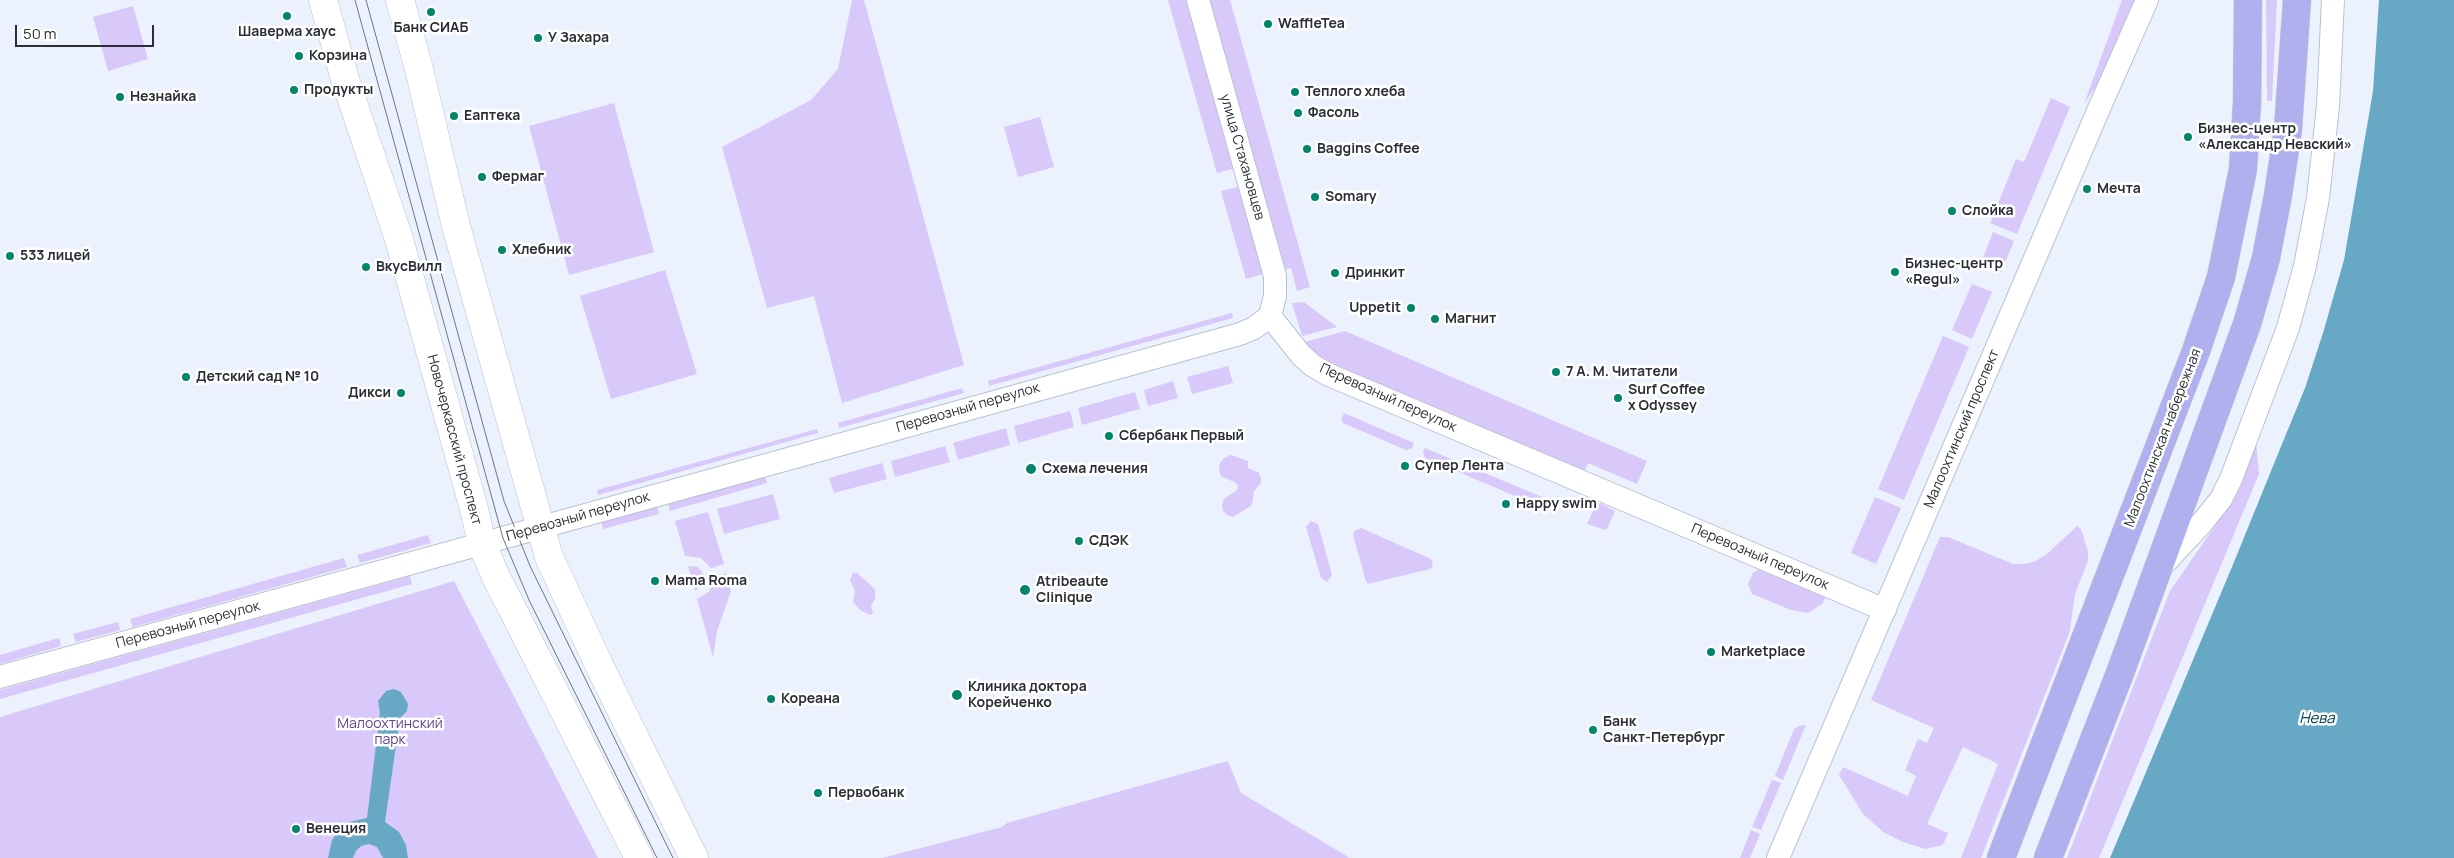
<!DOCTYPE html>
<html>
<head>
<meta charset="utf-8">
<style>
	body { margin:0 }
	#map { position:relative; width:2454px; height:858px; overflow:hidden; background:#ecf2fd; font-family:Manrope,sans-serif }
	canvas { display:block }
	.scale { position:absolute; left:15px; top:25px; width:139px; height:22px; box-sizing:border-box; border:2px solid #2b2f35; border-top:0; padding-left:6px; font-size:15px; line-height:18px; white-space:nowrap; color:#2b2f35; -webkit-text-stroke:4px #fff; paint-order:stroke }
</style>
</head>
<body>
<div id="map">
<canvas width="2454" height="858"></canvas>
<div class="scale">50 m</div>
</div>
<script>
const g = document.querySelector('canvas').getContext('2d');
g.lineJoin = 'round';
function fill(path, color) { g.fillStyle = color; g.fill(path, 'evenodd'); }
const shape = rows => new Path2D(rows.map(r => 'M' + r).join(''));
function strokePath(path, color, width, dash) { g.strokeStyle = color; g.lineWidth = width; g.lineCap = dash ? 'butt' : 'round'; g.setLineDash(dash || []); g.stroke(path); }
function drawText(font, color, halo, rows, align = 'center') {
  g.font = font + ' Manrope,sans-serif'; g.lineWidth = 5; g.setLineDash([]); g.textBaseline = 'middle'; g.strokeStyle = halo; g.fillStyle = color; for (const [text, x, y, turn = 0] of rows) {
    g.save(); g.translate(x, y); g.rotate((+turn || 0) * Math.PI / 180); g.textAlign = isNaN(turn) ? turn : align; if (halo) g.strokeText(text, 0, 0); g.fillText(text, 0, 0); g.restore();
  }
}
fill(shape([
	[852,0,864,0,964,365,842,403,814,296,767,308,722,147,811,100,838,69],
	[1168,0,1186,0,1233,169,1217,173],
	[1207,0,1230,0,1310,287,1297,291,1291,268,1283,270],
	[2122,0,2136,0,2105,73,2084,104],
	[2266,0,2277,0,2272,101,2267,101],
	[133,6,148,59,108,71,93,17],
	[2051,98,2070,107,2017,234,1990,223,2016,159,2024,162],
	[614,103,654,252,569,275,529,126],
	[1040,117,1054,167,1018,177,1004,127],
	[1238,187,1263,274,1246,279,1221,191],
	[1993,232,2014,241,2001,272,1981,263],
	[665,270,697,374,611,399,580,296],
	[1972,284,1992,292,1972,339,1952,330],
	[1304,302,1337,327,1302,336,1292,303],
	[1232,313,1233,318,989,386,988,381],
	[1345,331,1647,461,1637,484,1588,463,1584,472,1322,359,1305,342],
	[1943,336,1969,347,1904,500,1878,489],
	[1228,366,1233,383,1192,394,1187,377],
	[1173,381,1178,398,1148,406,1144,390],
	[962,388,964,393,839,428,838,423],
	[1135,392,1140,409,1082,425,1078,408],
	[1070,411,1074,427,1018,443,1014,426],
	[1344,413,1414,443,1412,448,1406,450,1343,423,1341,420],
	[1006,428,1010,445,958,460,953,443],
	[817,429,818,433,598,495,597,490],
	[2256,442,2259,474,2099,858,2067,858,2170,591,2230,504,2242,483],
	[945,446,950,462,895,477,891,461],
	[1425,448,1542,497,1540,502,1534,504,1425,458,1423,453],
	[1231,455,1248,461,1248,468,1259,473,1261,478,1261,483,1254,491,1252,505,1233,517,1227,515,1223,511,1222,505,1224,499,1237,490,1238,486,1236,483,1221,476,1219,470,1220,463,1224,458],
	[882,463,887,479,834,493,829,478],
	[765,476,767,483,670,511,668,503],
	[773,494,780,519,724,534,717,509],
	[1875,497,1901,508,1876,564,1851,553],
	[1600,503,1615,511,1608,527,1605,530,1587,524,1593,511],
	[657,506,659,514,603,529,601,522],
	[708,512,724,564,711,568,701,558,685,556,675,521],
	[1311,521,1318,524,1332,575,1327,582,1321,578,1306,527],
	[2077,526,2081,529,2088,551,2088,561,2075,594,2070,631,1981,858,1961,858,1998,764,1963,747,1927,824,1948,833,1943,845,1925,849,1903,842,1883,832,1863,814,1839,775,1843,767,1908,796,1916,776,1905,770,1918,739,1927,743,1934,728,1871,700,1940,537,1948,537,2013,564,2025,564,2036,561,2048,553],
	[1361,528,1431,559,1433,566,1430,569,1368,584,1366,581,1353,535,1354,531],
	[428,535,431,543,360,563,357,555],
	[344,558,347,567,133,627,130,619],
	[688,566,698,567,704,575,702,585,695,591],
	[1758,570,1765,570,1826,596,1822,604,1808,613,1791,610,1752,594,1748,584,1753,573],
	[726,573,731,591,717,631,713,657,697,599,709,592,714,577],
	[853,573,857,573,875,589,875,599,871,606,873,613,870,615,860,610,853,602,855,591,850,580],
	[410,576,412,584,0,699,0,690],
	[454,581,598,858,0,858,0,717],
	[118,622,120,630,76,642,73,634],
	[59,638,61,646,0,664,0,655],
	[1806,725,1783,780,1775,776,1794,729,1799,726],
	[1228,761,1241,793,1350,858,882,858,1002,827,1007,823],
	[1772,780,1781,783,1761,830,1752,827],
	[1751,830,1760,834,1750,858,1740,858]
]), '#d9c8fa');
fill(shape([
	[2379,0,2454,0,2454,858,2110,858,2234,562,2306,385,2323,333,2344,260,2373,91],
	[394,689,401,692,408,704,407,711,400,718,385,822,399,832,406,845,408,858,383,858,377,847,369,844,361,846,356,851,353,858,328,858,332,840,341,828,349,822,367,818,380,713,378,701,386,691]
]), '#67a9c4');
fill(shape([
	[2304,384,2306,385,2288,429,2286,428]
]), '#ecf2fd');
const minor = shape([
	[1198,0,1275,276,1275,296,1270,316],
	[1270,316,1301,355,1312,365,1327,374,1885,610],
	[2160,568,2201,524,2221,499,2231,479,2288,328,2305,266,2318,198,2328,106,2333,0],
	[0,677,1240,334,1254,328,1270,316],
	[1778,858,2098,111,2147,0]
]);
const secondary = shape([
	[323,0,345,79,399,239,474,509,482,544,496,577,639,858],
	[400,0,419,69,456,226,549,557,599,665,694,858]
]);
const primary = shape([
	[2001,858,2196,351,2221,277,2243,169,2247,103,2248,0],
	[2048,858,2120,673,2247,324,2266,258,2278,195,2288,129,2297,0]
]);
strokePath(minor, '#b8c1d2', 24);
strokePath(secondary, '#b8c1d2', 29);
strokePath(primary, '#d0d1d3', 29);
strokePath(minor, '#fff', 22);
strokePath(secondary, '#fff', 28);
strokePath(primary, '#b1b0ef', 28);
strokePath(shape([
	[355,0,503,538,529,600,657,858],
	[366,0,504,501,530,566,673,858]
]), '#70747c', 1);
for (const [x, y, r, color] of [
	[431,12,5,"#00866a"],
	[287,16,5,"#00866a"],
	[1268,24,5,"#00866a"],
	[538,38,5,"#00866a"],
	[299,56,5,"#00866a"],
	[294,90,5,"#00866a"],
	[1295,92,5,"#00866a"],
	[120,97,5,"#00866a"],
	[1298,113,5,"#00866a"],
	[454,116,5,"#00866a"],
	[2188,137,5,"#00866a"],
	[1307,149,5,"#00866a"],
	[482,177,5,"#00866a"],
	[2087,189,5,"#00866a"],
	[1315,197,5,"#00866a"],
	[1952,211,5,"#00866a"],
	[502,250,5,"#00866a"],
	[10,256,5,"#00866a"],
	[366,267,5,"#00866a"],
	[1895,272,5,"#00866a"],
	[1335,273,5,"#00866a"],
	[1411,308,5,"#00866a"],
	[1435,319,5,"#00866a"],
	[1556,372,5,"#00866a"],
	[186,377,5,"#00866a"],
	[401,393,5,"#00866a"],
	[1618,398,5,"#00866a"],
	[1109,436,5,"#00866a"],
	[1405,466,5,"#00866a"],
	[1031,469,6,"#00866a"],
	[1506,504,5,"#00866a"],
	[1079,541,5,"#00866a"],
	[655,581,5,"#00866a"],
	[1025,590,6,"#00866a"],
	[1711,652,5,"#00866a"],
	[957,695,6,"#00866a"],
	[771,699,5,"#00866a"],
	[1593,730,5,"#00866a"],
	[818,793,5,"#00866a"],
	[296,829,5,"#00866a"]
]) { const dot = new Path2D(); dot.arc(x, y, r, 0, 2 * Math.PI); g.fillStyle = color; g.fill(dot); strokePath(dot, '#fff', 2); }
drawText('bold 14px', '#2b2f35', '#fff', [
	["WaffleTea",1278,24],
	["Банк СИАБ",431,28,"center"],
	["Шаверма хаус",287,32,"center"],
	["У Захара",548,38],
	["Корзина",309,56],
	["Продукты",304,90],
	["Теплого хлеба",1305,92],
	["Незнайка",130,97],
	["Фасоль",1308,113],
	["Еаптека",464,116],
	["Бизнес-центр",2198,129],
	["«Александр Невский»",2198,145],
	["Baggins Coffee",1317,149],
	["Фермаг",492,177],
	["Мечта",2097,189],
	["Somary",1325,197],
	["Слойка",1962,211],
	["Хлебник",512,250],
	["533 лицей",20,256],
	["Бизнес-центр",1905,264],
	["«Regul»",1905,280],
	["ВкусВилл",376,267],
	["Дринкит",1345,273],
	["Uppetit",1401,308,"right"],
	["Магнит",1445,319],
	["7 А. М. Читатели",1566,372],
	["Детский сад № 10",196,377],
	["Surf Coffee",1628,390],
	["х Odyssey",1628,406],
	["Дикси",391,393,"right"],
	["Сбербанк Первый",1119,436],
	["Супер Лента",1415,466],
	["Схема лечения",1042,469],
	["Happy swim",1516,504],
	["СДЭК",1089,541],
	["Mama Roma",665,581],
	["Atribeaute",1036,582],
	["Clinique",1036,598],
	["Marketplace",1721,652],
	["Клиника доктора",968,687],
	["Корейченко",968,703],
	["Кореана",781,699],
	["Банк",1603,722],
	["Санкт-Петербург",1603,738],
	["Первобанк",828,793],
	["Венеция",306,829]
], 'left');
drawText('14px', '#2b2f35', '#fff', [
	["улица Стахановцев",1242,157,74],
	["Перевозный переулок",1388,398,24],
	["Перевозный переулок",968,408,-16],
	["Малоохтинский проспект",1962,429,-67],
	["Малоохтинская набережная",2163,438,-69],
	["Новочеркасский проспект",454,440,75],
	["Перевозный переулок",578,517,-16],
	["Перевозный переулок",1760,557,23],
	["Перевозный переулок",188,625,-15]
]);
drawText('14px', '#5f4588', '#fff', [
	["Малоохтинский",390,724],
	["парк",390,740]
]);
drawText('italic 15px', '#044154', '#fff', [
	["Нева",2317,719]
]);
</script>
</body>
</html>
